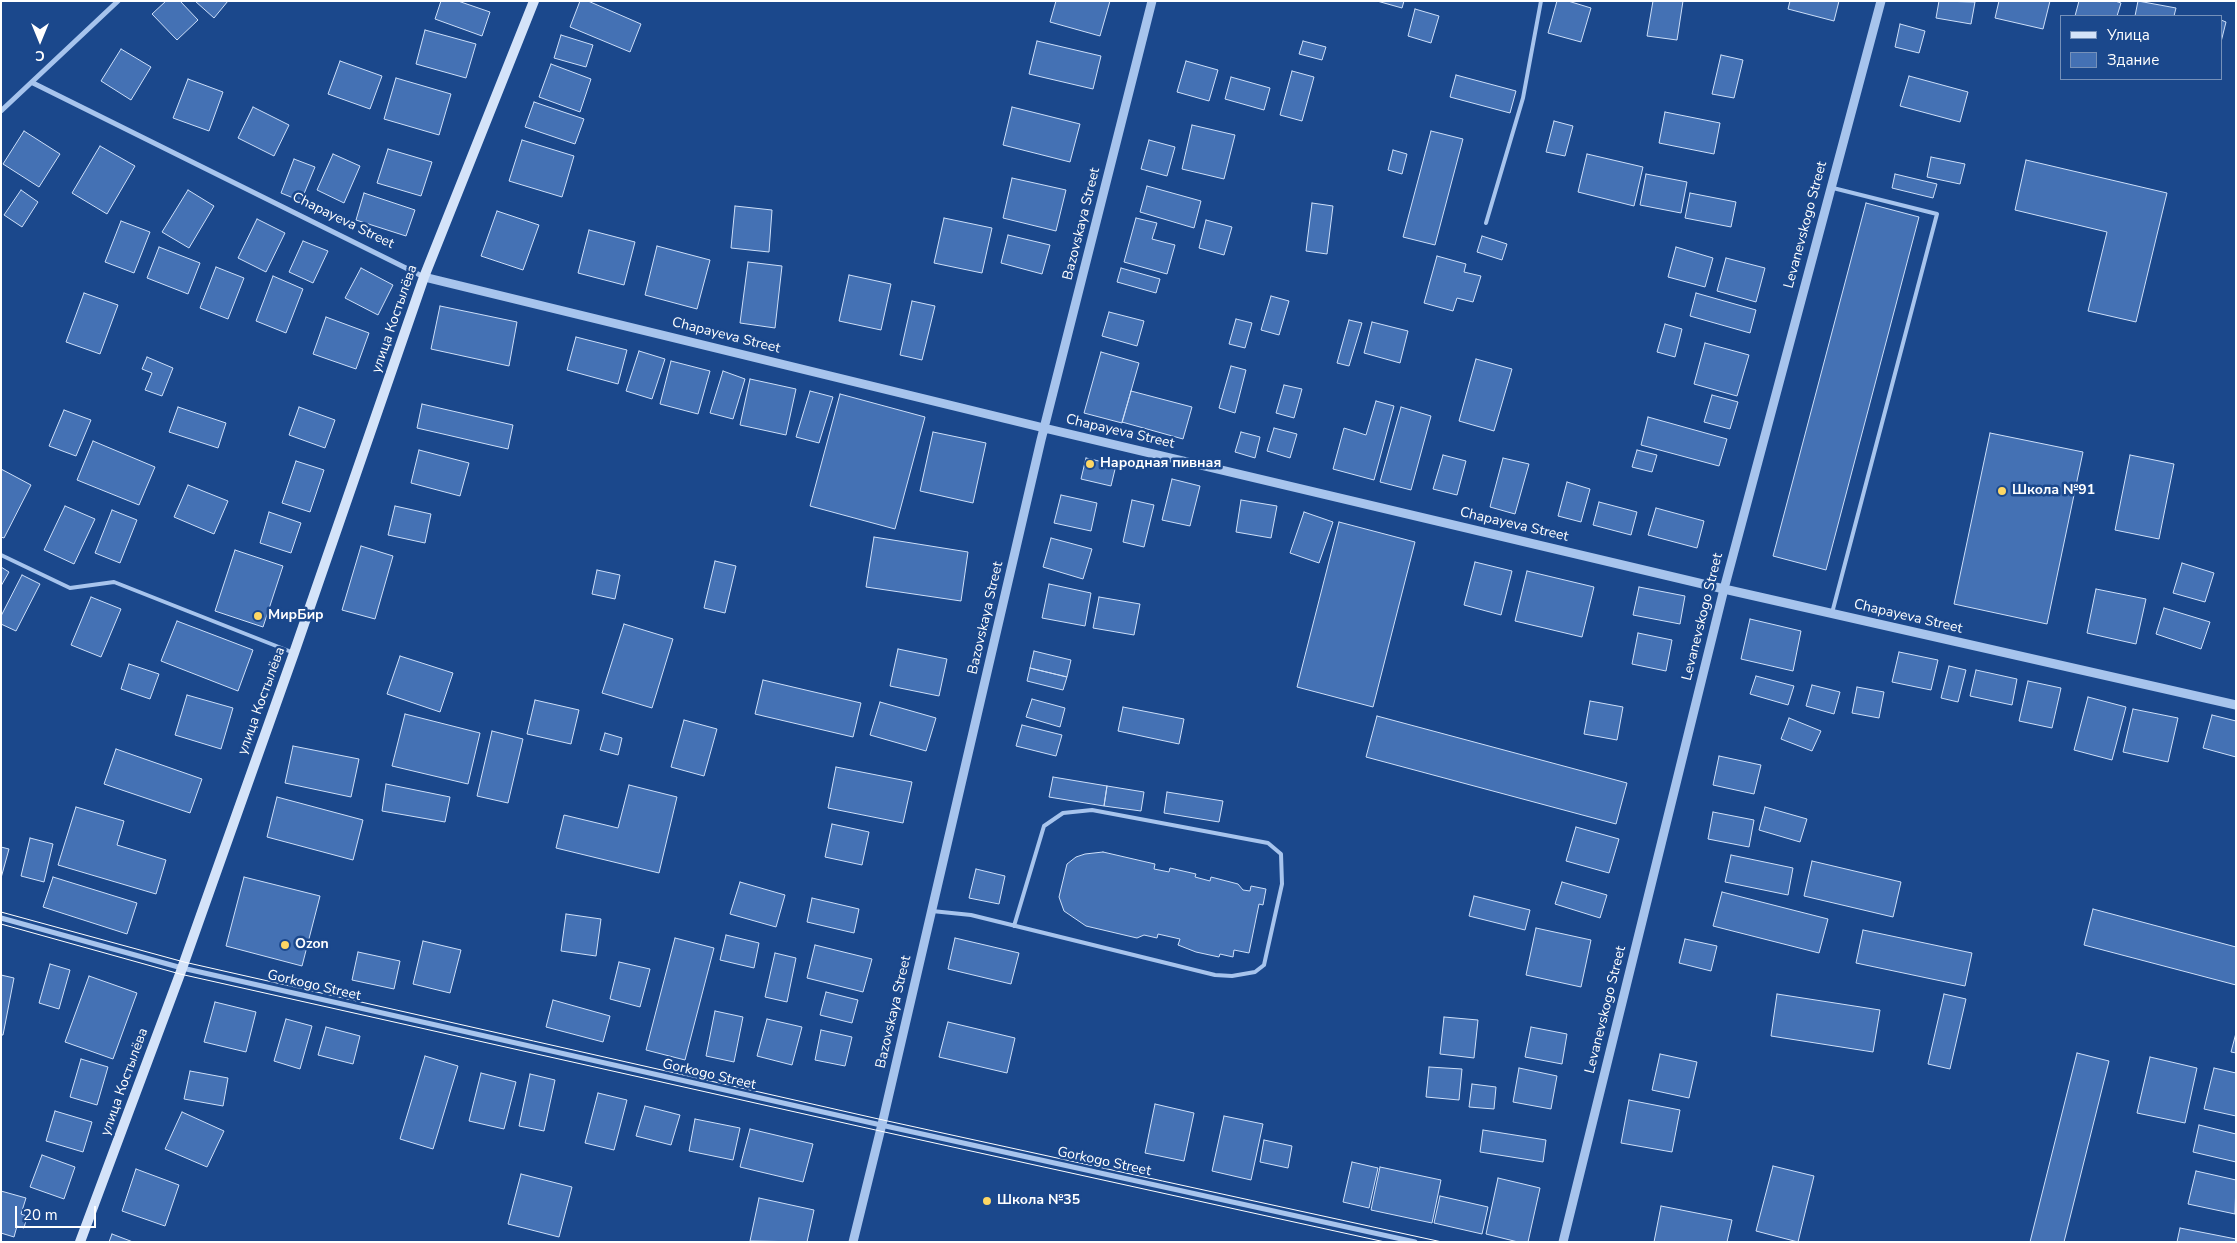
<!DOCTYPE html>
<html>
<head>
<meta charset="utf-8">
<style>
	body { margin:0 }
	#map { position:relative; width:2237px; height:1243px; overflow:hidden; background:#1b488c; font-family:"Nunito Sans",sans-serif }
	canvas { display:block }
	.frame { position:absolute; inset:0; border:2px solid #fff; pointer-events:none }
	.legend { position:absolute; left:2060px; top:15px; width:162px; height:65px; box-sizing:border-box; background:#1b488c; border:1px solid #7691ba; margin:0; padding:6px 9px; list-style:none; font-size:15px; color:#fff }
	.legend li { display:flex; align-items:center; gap:10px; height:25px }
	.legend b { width:25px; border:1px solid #7691ba }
	.north { position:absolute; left:15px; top:15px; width:50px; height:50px; -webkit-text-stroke:4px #1b488c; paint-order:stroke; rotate:180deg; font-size:14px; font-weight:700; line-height:20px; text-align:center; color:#fff }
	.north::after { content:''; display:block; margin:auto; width:18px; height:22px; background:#fff; clip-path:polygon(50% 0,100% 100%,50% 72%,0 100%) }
	.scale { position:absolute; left:15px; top:1206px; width:81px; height:22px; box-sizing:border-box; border:2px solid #fff; border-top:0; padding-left:6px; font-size:15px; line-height:18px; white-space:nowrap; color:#fff; -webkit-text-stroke:4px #1b488c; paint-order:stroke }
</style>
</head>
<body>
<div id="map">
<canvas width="2237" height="1243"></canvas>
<div class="frame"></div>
<ul class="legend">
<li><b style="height:6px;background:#d4e3f9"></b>Улица</li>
<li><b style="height:14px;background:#4471b4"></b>Здание</li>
</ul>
<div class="north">С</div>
<div class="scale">20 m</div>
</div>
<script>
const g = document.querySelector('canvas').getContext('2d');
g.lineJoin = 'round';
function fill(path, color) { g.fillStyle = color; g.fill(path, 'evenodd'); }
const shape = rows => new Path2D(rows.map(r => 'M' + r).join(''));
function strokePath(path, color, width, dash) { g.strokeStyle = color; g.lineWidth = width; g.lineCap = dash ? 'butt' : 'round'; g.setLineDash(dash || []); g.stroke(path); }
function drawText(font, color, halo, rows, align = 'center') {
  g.font = font + ' "Nunito Sans",sans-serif'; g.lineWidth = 5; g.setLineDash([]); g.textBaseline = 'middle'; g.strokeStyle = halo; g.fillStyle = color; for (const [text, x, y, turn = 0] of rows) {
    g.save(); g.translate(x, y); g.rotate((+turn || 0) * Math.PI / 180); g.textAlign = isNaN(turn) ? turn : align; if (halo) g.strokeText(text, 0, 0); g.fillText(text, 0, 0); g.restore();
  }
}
const building = shape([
	[166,1,180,1,198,20,177,40,152,14,166,1],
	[195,1,228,1,214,18,195,1],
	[441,1,458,1,490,12,482,36,435,19,441,1],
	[580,1,588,1,641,24,630,52,570,27,580,1],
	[1056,1,1110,1,1100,36,1050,22,1056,1],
	[1377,1,1404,1,1402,8,1377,1],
	[1557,1,1568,1,1591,8,1581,42,1548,33,1557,1],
	[1653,1,1683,1,1677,40,1647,36,1653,1],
	[1790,1,1839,1,1834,21,1788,9,1790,1],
	[1939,1,1975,2,1971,24,1936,18,1939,1],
	[1999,1,2050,1,2043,29,1995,18,1999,1],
	[2079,1,2115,1,2121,3,2117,16,2075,16,2079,1],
	[2138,1,2176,8,2174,16,2135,16,2138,1],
	[1415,9,1439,16,1431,43,1408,36,1415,9],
	[2221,20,2226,22,2221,42,2221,20],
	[1900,24,1925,31,1919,53,1895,47,1900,24],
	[425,30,476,44,466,78,416,64,425,30],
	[561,35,593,45,586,67,554,58,561,35],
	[1037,41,1101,56,1093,89,1029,74,1037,41],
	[1303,41,1326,47,1322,60,1299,54,1303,41],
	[121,49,151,67,131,100,101,81,121,49],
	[1721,55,1743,60,1734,98,1712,94,1721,55],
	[340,61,382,76,370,109,328,94,340,61],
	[1186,61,1218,70,1209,101,1177,92,1186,61],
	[551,64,591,79,580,112,539,97,551,64],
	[1292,71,1314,77,1302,121,1280,115,1292,71],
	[1456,75,1516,91,1510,113,1450,97,1456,75],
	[1909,76,1968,92,1960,122,1900,106,1909,76],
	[1231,77,1270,88,1264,110,1225,99,1231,77],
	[396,78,451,94,439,135,384,119,396,78],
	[188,79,223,92,209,131,173,118,188,79],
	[534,102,584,119,575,144,525,127,534,102],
	[253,107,289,125,274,156,238,138,253,107],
	[1012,107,1080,124,1070,162,1003,145,1012,107],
	[1665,112,1720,123,1714,154,1659,143,1665,112],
	[1554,121,1573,126,1565,156,1546,152,1554,121],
	[1192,125,1235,135,1224,179,1182,169,1192,125],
	[24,131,60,154,39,187,3,164,24,131],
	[1431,131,1463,139,1435,245,1403,237,1431,131],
	[522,140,574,156,562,197,509,181,522,140],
	[1149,140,1175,147,1167,176,1141,169,1149,140],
	[100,146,135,166,107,214,72,193,100,146],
	[388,149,432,162,421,196,377,183,388,149],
	[1393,150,1407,154,1402,174,1388,170,1393,150],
	[333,154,360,166,344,203,317,190,333,154],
	[1587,154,1643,167,1634,206,1578,192,1587,154],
	[1931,157,1965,164,1960,184,1927,177,1931,157],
	[294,159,315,167,301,201,281,193,294,159],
	[2026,160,2167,193,2136,322,2088,311,2107,232,2015,210,2026,160],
	[1646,174,1687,182,1681,213,1640,205,1646,174],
	[1895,174,1937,184,1933,198,1892,188,1895,174],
	[1012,178,1066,190,1056,231,1003,218,1012,178],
	[1147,186,1201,201,1194,228,1140,212,1147,186],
	[21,190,38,202,22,227,4,215,21,190],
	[188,190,214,206,189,248,162,232,188,190],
	[364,193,415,210,406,236,356,220,364,193],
	[1690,193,1736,202,1731,227,1685,218,1690,193],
	[1312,203,1333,206,1327,254,1306,251,1312,203],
	[1866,203,1919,217,1826,570,1773,556,1866,203],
	[735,206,772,210,769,252,731,248,735,206],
	[497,211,539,225,523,270,481,256,497,211],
	[944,218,992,228,982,273,934,263,944,218],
	[1136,218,1157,223,1152,239,1175,245,1167,274,1124,262,1136,218],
	[257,219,285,233,266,272,238,258,257,219],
	[1206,220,1232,227,1224,255,1199,248,1206,220],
	[121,221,150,232,134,273,105,262,121,221],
	[589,230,635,242,624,285,578,273,589,230],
	[1008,235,1050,245,1042,274,1001,263,1008,235],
	[1482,236,1507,244,1502,260,1477,252,1482,236],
	[303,241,328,251,313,283,289,272,303,241],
	[657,246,710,260,697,309,645,295,657,246],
	[159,247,200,263,188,294,147,278,159,247],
	[1676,247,1713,258,1705,287,1668,277,1676,247],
	[1437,256,1466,264,1464,272,1481,276,1473,302,1457,298,1453,311,1424,303,1437,256],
	[1726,258,1765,268,1756,302,1717,291,1726,258],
	[748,262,782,266,775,328,740,323,748,262],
	[216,267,244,278,228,319,200,308,216,267],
	[361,268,393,285,378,315,345,298,361,268],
	[1121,268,1160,279,1156,293,1117,282,1121,268],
	[849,275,891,284,881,330,839,321,849,275],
	[273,276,303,289,286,333,256,321,273,276],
	[84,293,118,305,100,354,66,342,84,293],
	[1696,293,1756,310,1750,333,1690,316,1696,293],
	[1271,296,1289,301,1279,335,1261,330,1271,296],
	[912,301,935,306,922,360,900,355,912,301],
	[440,306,517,322,509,366,431,349,440,306],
	[1109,312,1144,321,1137,346,1102,336,1109,312],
	[326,317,369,333,356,369,313,354,326,317],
	[1236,319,1252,323,1245,348,1229,344,1236,319],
	[1349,320,1362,323,1349,366,1337,363,1349,320],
	[1372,322,1408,331,1400,363,1364,353,1372,322],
	[1665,324,1682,329,1675,357,1657,352,1665,324],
	[576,337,627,350,618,384,567,370,576,337],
	[1705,343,1749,355,1737,396,1694,384,1705,343],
	[639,351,665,359,652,399,626,391,639,351],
	[1101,352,1139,363,1122,423,1084,413,1101,352],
	[147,357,173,368,162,396,145,390,152,373,142,369,147,357],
	[1476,359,1512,369,1494,431,1459,421,1476,359],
	[671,361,710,371,698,414,660,404,671,361],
	[1231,366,1246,370,1235,413,1219,408,1231,366],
	[723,371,745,379,733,419,710,413,723,371],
	[750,379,796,389,786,435,740,425,750,379],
	[1284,385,1302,389,1294,418,1276,413,1284,385],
	[810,391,833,397,819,443,796,437,810,391],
	[1131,391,1192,407,1183,439,1122,422,1131,391],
	[840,394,925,417,895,529,810,506,840,394],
	[1712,395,1738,402,1730,429,1704,422,1712,395],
	[1376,401,1394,406,1374,480,1333,469,1344,428,1366,435,1376,401],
	[422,404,513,425,508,449,417,428,422,404],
	[178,407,226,423,218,448,169,432,178,407],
	[299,407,335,420,325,448,289,435,299,407],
	[1401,407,1431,416,1411,490,1380,482,1401,407],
	[64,410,91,420,76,456,49,446,64,410],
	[1648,417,1727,439,1719,466,1641,445,1648,417],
	[1274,428,1297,434,1290,458,1267,451,1274,428],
	[933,432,986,443,973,503,920,491,933,432],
	[1241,432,1260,437,1255,458,1235,452,1241,432],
	[1990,433,2083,452,2047,624,1954,604,1990,433],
	[93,441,155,467,139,505,77,480,93,441],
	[419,450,469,463,460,496,411,483,419,450],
	[1637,450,1657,455,1652,472,1632,467,1637,450],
	[1443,455,1466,461,1457,495,1433,489,1443,455],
	[2130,455,2174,464,2159,539,2115,530,2130,455],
	[1086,458,1116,465,1111,486,1081,479,1086,458],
	[1503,458,1529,464,1515,514,1490,507,1503,458],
	[296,461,324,470,310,512,282,503,296,461],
	[1,469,31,485,4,538,1,537,1,469],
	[1172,479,1200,486,1190,526,1162,520,1172,479],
	[1567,482,1590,489,1581,522,1558,516,1567,482],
	[188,485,228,501,214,534,174,517,188,485],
	[1061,495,1097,503,1091,531,1054,523,1061,495],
	[1132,500,1154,505,1144,547,1123,542,1132,500],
	[1241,500,1277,506,1271,538,1236,532,1241,500],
	[1599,502,1637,512,1631,535,1593,525,1599,502],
	[65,506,95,519,74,564,44,550,65,506],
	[395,506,431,514,425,543,388,535,395,506],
	[1656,508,1704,521,1697,548,1648,535,1656,508],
	[112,510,137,520,120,563,95,553,112,510],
	[269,512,301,523,291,553,260,543,269,512],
	[1304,512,1333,522,1319,563,1290,553,1304,512],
	[1339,522,1415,542,1373,707,1297,687,1339,522],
	[874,537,968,552,961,601,866,587,874,537],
	[1051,538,1092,549,1083,579,1043,567,1051,538],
	[361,546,393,556,375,619,342,610,361,546],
	[235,550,283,566,263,627,215,611,235,550],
	[715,561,736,566,725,613,704,608,715,561],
	[1475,562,1512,571,1501,615,1464,605,1475,562],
	[2182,563,2214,573,2205,602,2173,593,2182,563],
	[1,567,9,572,1,586,1,567],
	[597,570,620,575,615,599,592,594,597,570],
	[1527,571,1594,587,1582,637,1515,621,1527,571],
	[22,575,40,584,16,631,1,624,1,616,22,575],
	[1049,584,1091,593,1085,626,1042,618,1049,584],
	[1639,587,1685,596,1680,624,1633,615,1639,587],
	[2096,589,2146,599,2136,644,2087,633,2096,589],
	[91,597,121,609,101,657,71,645,91,597],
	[1099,597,1140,604,1134,635,1093,628,1099,597],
	[2164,608,2210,622,2201,649,2156,634,2164,608],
	[1750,619,1801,631,1793,671,1741,659,1750,619],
	[177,621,253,650,238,691,161,661,177,621],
	[624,624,673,639,652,708,602,693,624,624],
	[1638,633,1672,640,1666,671,1632,664,1638,633],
	[898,649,947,659,939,696,890,686,898,649],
	[1034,651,1071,660,1067,677,1030,668,1034,651],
	[1899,652,1938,660,1931,690,1892,682,1899,652],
	[400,656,453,673,440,712,387,694,400,656],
	[129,664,159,674,150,699,121,689,129,664],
	[1949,666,1966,670,1958,702,1941,698,1949,666],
	[1030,668,1067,677,1063,690,1027,681,1030,668],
	[1976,670,2017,679,2012,705,1970,696,1976,670],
	[1756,676,1794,686,1788,705,1750,694,1756,676],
	[763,680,861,703,853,737,755,714,763,680],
	[2028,681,2061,688,2052,728,2019,721,2028,681],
	[1812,685,1840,692,1834,714,1806,706,1812,685],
	[1857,687,1884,692,1879,718,1852,713,1857,687],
	[187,695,233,708,221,749,175,735,187,695],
	[2088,697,2126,707,2112,760,2074,750,2088,697],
	[1032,699,1065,708,1060,727,1026,717,1032,699],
	[535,700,579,710,571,744,527,734,535,700],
	[1590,701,1623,707,1617,740,1584,734,1590,701],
	[880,702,936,718,926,751,870,735,880,702],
	[1123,707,1184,719,1179,744,1118,731,1123,707],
	[2133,709,2178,718,2168,762,2123,752,2133,709],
	[405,714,480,733,468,784,392,766,405,714],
	[2212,715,2236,721,2236,757,2203,748,2212,715],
	[1377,716,1627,783,1616,824,1366,757,1377,716],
	[1789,718,1821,731,1812,751,1781,739,1789,718],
	[684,720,717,729,704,776,671,767,684,720],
	[1022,725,1062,735,1056,756,1016,746,1022,725],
	[492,731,523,739,508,803,477,796,492,731],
	[605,733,622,738,618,755,600,750,605,733],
	[293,746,359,759,351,797,285,783,293,746],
	[116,749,202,779,190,813,104,784,116,749],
	[1719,756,1761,765,1754,794,1713,785,1719,756],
	[836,767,912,782,903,823,828,808,836,767],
	[1053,777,1107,786,1104,806,1049,797,1053,777],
	[386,784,450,797,445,822,382,811,386,784],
	[629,785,677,797,659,873,556,848,564,815,618,828,629,785],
	[1107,786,1144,792,1141,811,1104,806,1107,786],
	[1167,792,1223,801,1219,822,1164,813,1167,792],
	[277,797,363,820,353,860,267,837,277,797],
	[76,807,124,821,117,845,166,860,156,894,58,865,76,807],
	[1765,807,1807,819,1800,842,1759,830,1765,807],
	[1713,812,1754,820,1749,847,1708,839,1713,812],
	[832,824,869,832,862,865,825,857,832,824],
	[1576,827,1619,839,1609,873,1566,861,1576,827],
	[30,838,53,844,44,882,21,876,30,838],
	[1,847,9,849,1,878,1,847],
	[1103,852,1155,864,1154,869,1169,872,1170,868,1196,874,1195,877,1210,881,1211,877,1238,884,1243,890,1250,891,1251,886,1266,889,1263,905,1259,904,1249,953,1234,950,1233,957,1220,954,1219,957,1196,952,1178,945,1180,939,1158,934,1157,938,1144,935,1137,938,1086,926,1064,911,1059,897,1067,864,1076,857,1085,854,1103,852],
	[1731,855,1793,868,1788,895,1725,882,1731,855],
	[1812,861,1901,882,1893,917,1804,896,1812,861],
	[976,869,1005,876,999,904,969,898,976,869],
	[53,877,137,903,127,934,43,907,53,877],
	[244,877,320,896,302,966,226,946,244,877],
	[740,882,785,895,776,927,730,914,740,882],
	[1562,882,1607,895,1600,918,1555,904,1562,882],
	[1722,892,1828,919,1819,953,1713,926,1722,892],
	[1474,896,1530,910,1525,930,1469,916,1474,896],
	[812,898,859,909,854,933,807,922,812,898],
	[2093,909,2236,947,2236,985,2084,945,2093,909],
	[566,914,601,919,596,956,561,951,566,914],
	[1536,928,1591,940,1581,987,1526,975,1536,928],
	[1863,930,1972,953,1965,986,1856,963,1863,930],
	[726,935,759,943,754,968,720,960,726,935],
	[675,938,714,948,685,1060,646,1050,675,938],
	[955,938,1019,953,1011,984,948,969,955,938],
	[1685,939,1717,946,1711,971,1679,963,1685,939],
	[423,941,461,950,450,993,413,984,423,941],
	[815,945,872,959,863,992,807,978,815,945],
	[358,952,400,961,394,989,352,980,358,952],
	[775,953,796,958,787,1002,765,997,775,953],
	[619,962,650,969,640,1007,610,999,619,962],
	[50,964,70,970,59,1009,39,1003,50,964],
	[1,975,14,978,3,1035,1,1035,1,975],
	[89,976,137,993,113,1059,65,1042,89,976],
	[826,992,858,1000,852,1023,820,1015,826,992],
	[1777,994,1880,1010,1873,1052,1771,1036,1777,994],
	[1944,994,1966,999,1950,1069,1928,1064,1944,994],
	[553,1000,610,1016,603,1042,546,1027,553,1000],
	[215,1002,256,1012,246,1052,204,1042,215,1002],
	[715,1011,743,1017,734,1062,706,1056,715,1011],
	[1444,1017,1478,1020,1474,1058,1440,1054,1444,1017],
	[286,1019,312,1026,300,1069,274,1061,286,1019],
	[767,1019,802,1027,792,1065,757,1056,767,1019],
	[948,1022,1015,1038,1007,1073,939,1057,948,1022],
	[326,1027,360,1036,353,1064,318,1055,326,1027],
	[1531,1027,1567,1034,1562,1064,1525,1057,1531,1027],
	[821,1030,852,1037,845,1066,815,1060,821,1030],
	[2236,1033,2236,1053,2231,1052,2236,1033],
	[2077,1053,2109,1061,2064,1242,2030,1242,2077,1053],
	[1660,1054,1697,1062,1689,1098,1652,1090,1660,1054],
	[425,1056,458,1066,433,1149,400,1139,425,1056],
	[2150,1057,2197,1068,2185,1123,2137,1113,2150,1057],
	[81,1059,108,1067,97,1105,70,1097,81,1059],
	[1429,1067,1462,1069,1459,1100,1426,1097,1429,1067],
	[1519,1068,1557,1076,1551,1109,1513,1102,1519,1068],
	[2214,1068,2236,1073,2236,1116,2204,1109,2214,1068],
	[190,1071,228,1078,223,1106,184,1099,190,1071],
	[481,1073,516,1082,504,1129,469,1121,481,1073],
	[530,1074,555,1080,544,1131,519,1126,530,1074],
	[1472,1084,1496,1087,1494,1109,1469,1107,1472,1084],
	[598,1093,627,1100,614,1150,585,1143,598,1093],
	[1629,1100,1680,1110,1672,1152,1621,1143,1629,1100],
	[1155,1104,1194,1113,1184,1161,1145,1153,1155,1104],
	[645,1106,680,1115,671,1145,636,1136,645,1106],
	[55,1111,92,1122,83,1152,46,1141,55,1111],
	[182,1112,224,1131,207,1167,165,1149,182,1112],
	[1224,1116,1263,1124,1251,1180,1212,1171,1224,1116],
	[695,1119,740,1128,733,1160,689,1151,695,1119],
	[2199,1125,2236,1134,2236,1162,2193,1152,2199,1125],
	[750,1129,813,1144,803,1182,740,1167,750,1129],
	[1483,1130,1546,1140,1543,1162,1480,1152,1483,1130],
	[1264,1140,1292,1146,1288,1168,1260,1162,1264,1140],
	[42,1155,75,1167,64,1199,30,1187,42,1155],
	[1352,1162,1378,1168,1369,1208,1343,1202,1352,1162],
	[1773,1166,1814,1176,1798,1242,1756,1231,1773,1166],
	[1380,1167,1441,1180,1432,1223,1371,1210,1380,1167],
	[136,1169,179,1185,165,1226,122,1211,136,1169],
	[2196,1171,2236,1180,2235,1214,2188,1204,2196,1171],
	[521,1174,572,1187,559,1237,508,1224,521,1174],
	[1498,1178,1540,1188,1528,1242,1518,1242,1486,1234,1498,1178],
	[1,1191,26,1198,21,1214,27,1216,24,1228,17,1226,14,1237,1,1233,1,1191],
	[1440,1196,1488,1207,1482,1234,1434,1223,1440,1196],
	[759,1198,814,1210,807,1242,750,1241,759,1198],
	[1661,1206,1732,1220,1727,1242,1654,1242,1661,1206],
	[2180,1228,2236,1239,2235,1242,2177,1242,2180,1228],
	[112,1234,133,1242,109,1242,112,1234]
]);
fill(building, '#4471b4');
strokePath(building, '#cddff9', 1);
strokePath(shape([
	[1486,223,1523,98,1541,1],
	[1,555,70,588,114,582,294,653],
	[1832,613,1937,214,1833,188],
	[932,911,971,915,1215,975,1232,976,1255,972,1264,965,1282,884,1281,854,1268,843,1092,810,1063,813,1044,826,1014,926]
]), '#a7c4ed', 4);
strokePath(shape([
	[33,83,424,277],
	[1,111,118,1],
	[1,918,182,968,881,1125,1415,1242]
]), '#a7c4ed', 5);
strokePath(shape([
	[424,277,1044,428,1724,589,2236,705],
	[853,1242,883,1120,1041,440,1152,1],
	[1563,1242,1724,589,1881,1]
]), '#a7c4ed', 9);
strokePath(shape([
	[80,1242,180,974,294,653,424,277,534,1]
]), '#d4e3f9', 10);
strokePath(shape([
	[1,912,184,962,883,1120,1442,1242],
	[1,924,180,974,880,1131,1385,1242]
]), '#fff', 1);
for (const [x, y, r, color] of [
	[1090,464,5,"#fed764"],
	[2002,491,5,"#fed764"],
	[258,616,5,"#fed764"],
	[285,945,5,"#fed764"],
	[987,1201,5,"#fed764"]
]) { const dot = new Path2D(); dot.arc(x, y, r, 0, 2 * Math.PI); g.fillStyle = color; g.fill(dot); strokePath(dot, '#1b488c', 2); }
drawText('14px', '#fff', '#1b488c', [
	["Chapayeva Street",343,221,26],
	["Bazovskaya Street",1082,224,-76],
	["Levanevskogo Street",1806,225,-75],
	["улица Костылёва",395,319,-71],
	["Chapayeva Street",726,336,14],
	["Chapayeva Street",1120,432,13],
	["Chapayeva Street",1514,525,13],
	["Levanevskogo Street",1703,617,-76],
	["Chapayeva Street",1908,617,13],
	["Bazovskaya Street",986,618,-77],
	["улица Костылёва",262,701,-70],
	["Gorkogo Street",314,986,13],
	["Levanevskogo Street",1606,1010,-76],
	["Bazovskaya Street",894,1012,-77],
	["Gorkogo Street",709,1075,13],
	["улица Костылёва",125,1082,-70],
	["Gorkogo Street",1104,1162,12]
]);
drawText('bold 14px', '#fff', '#1b488c', [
	["Народная пивная",1100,464],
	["Школа №91",2012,491],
	["МирБир",268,616],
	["Ozon",295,945],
	["Школа №35",997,1201]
], 'left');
</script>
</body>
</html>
